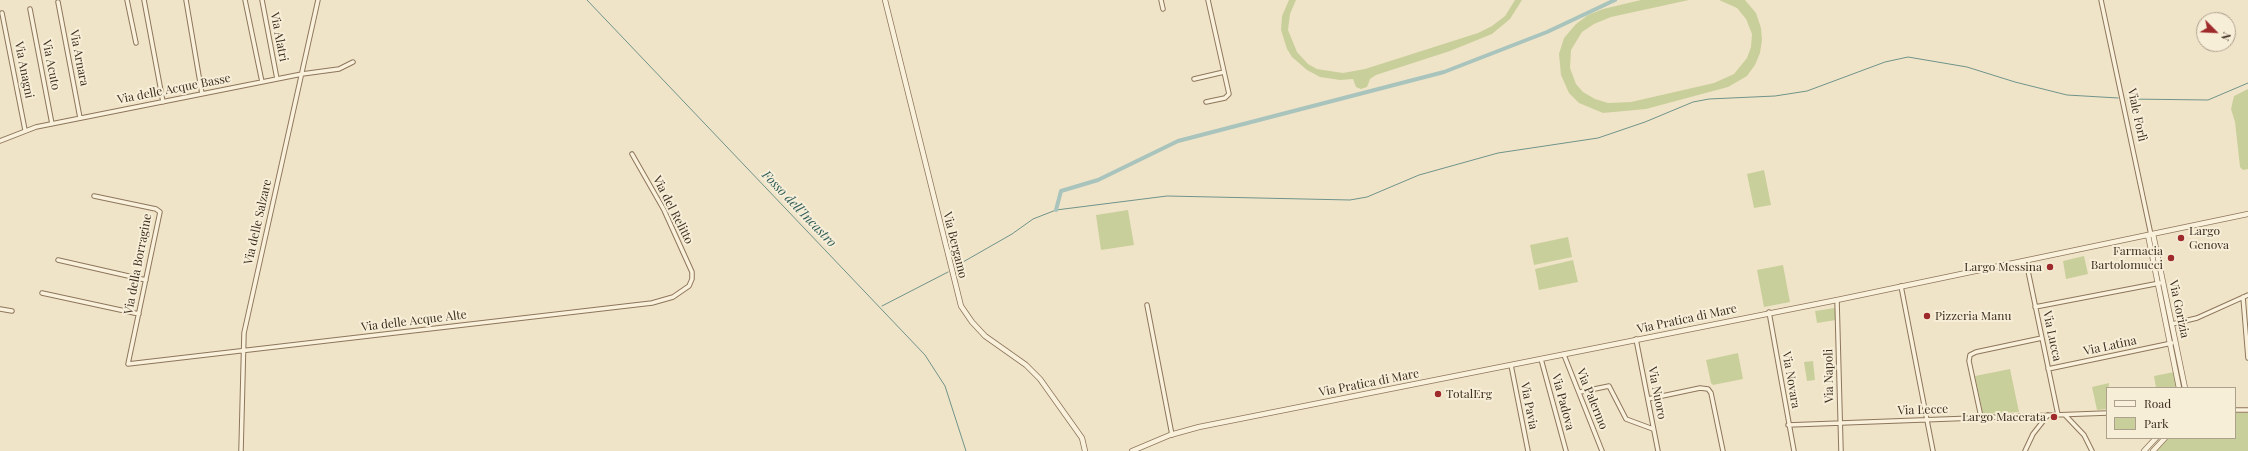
<!DOCTYPE html>
<html>
<head>
<meta charset="utf-8">
<style>
	body { margin:0 }
	#map { position:relative; width:2248px; height:451px; overflow:hidden; background:#f0e4c8; font-family:"Playfair Display",serif }
	canvas { display:block }
	.legend { position:absolute; left:2106px; top:387px; width:130px; height:52px; box-sizing:border-box; background:#f7eed8; border:1px solid #ada18e; margin:0; padding:5px 7px; list-style:none; font-size:12px; color:#3d2e20 }
	.legend li { display:flex; align-items:center; gap:8px; height:20px }
	.legend b { width:20px; border:1px solid #ada18e }
	.north { position:absolute; left:2196px; top:12px; width:40px; height:40px; box-sizing:border-box; background:#f7eed8; border:1px solid #ada18e; border-radius:50%; rotate:114deg; font-size:11px; font-weight:700; line-height:16px; text-align:center; color:#3d2e20 }
	.north::after { content:''; display:block; margin:auto; width:14px; height:18px; background:#9e2a2b; clip-path:polygon(50% 0,100% 100%,50% 72%,0 100%) }
</style>
</head>
<body>
<div id="map">
<canvas width="2248" height="451"></canvas>
<ul class="legend">
<li><b style="height:5px;background:#faf1dc"></b>Road</li>
<li><b style="height:11px;background:#c9cf9b"></b>Park</li>
</ul>
<div class="north">N</div>
</div>
<script>
const g = document.querySelector('canvas').getContext('2d');
g.lineJoin = 'round';
function fill(path, color) { g.fillStyle = color; g.fill(path, 'evenodd'); }
const shape = rows => new Path2D(rows.map(r => 'M' + r).join(''));
function strokePath(path, color, width, dash) { g.strokeStyle = color; g.lineWidth = width; g.lineCap = dash ? 'butt' : 'round'; g.setLineDash(dash || []); g.stroke(path); }
function drawText(font, color, halo, rows, align = 'center') {
  g.font = font + ' "Playfair Display",serif'; g.lineWidth = 4; g.setLineDash([]); g.textBaseline = 'middle'; g.strokeStyle = halo; g.fillStyle = color; for (const [text, x, y, turn = 0] of rows) {
    g.save(); g.translate(x, y); g.rotate((+turn || 0) * Math.PI / 180); g.textAlign = isNaN(turn) ? turn : align; if (halo) g.strokeText(text, 0, 0); g.fillText(text, 0, 0); g.restore();
  }
}
fill(shape([
	[1289,0,1296,0,1290,14,1288,30,1297,52,1308,64,1317,69,1343,73,1365,69,1478,33,1492,26,1505,16,1515,0,1522,0,1510,19,1492,34,1450,51,1376,75,1370,79,1367,87,1361,89,1356,87,1353,79,1340,80,1320,77,1307,70,1292,57,1287,49,1281,30,1282,16],
	[1641,0,1689,0,1611,17,1594,24,1582,32,1571,50,1570,68,1576,84,1583,92,1595,99,1608,103,1631,102,1714,83,1734,74,1747,58,1751,47,1752,34,1746,19,1737,8,1719,0,1745,0,1756,13,1761,28,1762,40,1760,53,1755,65,1747,76,1728,87,1646,109,1603,113,1579,103,1569,93,1561,75,1559,54,1564,38,1576,24,1588,15,1603,9],
	[2248,89,2248,169,2243,170,2240,167,2235,122,2231,109,2234,96],
	[1764,170,1771,205,1754,208,1747,174],
	[1128,210,1134,245,1101,250,1096,215],
	[1568,237,1572,257,1534,265,1530,245],
	[2084,256,2088,274,2066,279,2063,261],
	[1573,260,1578,282,1539,290,1535,269],
	[1783,265,1790,302,1764,307,1757,270],
	[1835,308,1836,320,1817,323,1815,311],
	[1738,353,1743,379,1713,385,1711,383,1706,360],
	[1813,361,1815,380,1807,381,1804,362],
	[2010,369,2019,412,1983,414,1975,376],
	[2174,372,2177,388,2156,388,2154,376],
	[2109,383,2107,409,2097,410,2092,387],
	[2235,413,2248,413,2248,451,2157,451,2169,438,2235,438]
]), '#c9cf9b');
strokePath(shape([
	[587,0,925,355,945,386,966,451],
	[2128,99,2208,100,2248,83],
	[956,266,1012,234,1033,219,1056,210,1167,196,1350,200,1367,197,1419,175,1498,153,1598,138,1645,122,1693,102,1709,99,1775,96,1807,91,1885,62,1908,57,1967,67,2015,82,2067,95,2118,98],
	[882,306,948,272]
]), '#6f938a', 1);
strokePath(shape([
	[1056,210,1061,191,1098,180,1178,141,1444,72,1547,32,1615,0]
]), '#a9c4bc', 4);
const minor = shape([
	[127,0,136,43],
	[144,0,163,102],
	[186,0,202,94],
	[245,0,262,82],
	[262,0,277,79],
	[1161,0,1163,9],
	[2101,0,2151,235],
	[58,2,80,118],
	[30,9,52,124],
	[2,13,25,130],
	[1194,79,1224,72],
	[1206,102,1225,98,1229,94,1208,0],
	[0,141,36,127,302,74,339,69,353,62],
	[94,196,156,209,160,212,128,364,652,303,673,297,689,286,692,279,692,272,664,210,632,154],
	[58,260,146,280],
	[2026,261,2058,415],
	[1901,286,1933,451],
	[42,293,139,314],
	[2243,297,2248,358],
	[1837,300,1841,451],
	[1147,305,1172,435],
	[2035,307,2160,283],
	[0,309,12,311],
	[1769,312,1794,451],
	[2172,324,2197,318,2248,295],
	[1636,339,1658,451],
	[1564,355,1602,451],
	[1541,359,1566,451],
	[1511,365,1528,451],
	[2048,369,2172,343],
	[1580,392,1609,386,1626,419,1653,429],
	[1648,399,1700,388,1708,389,1711,393,1723,451],
	[2235,410,2248,410],
	[2065,415,2084,435,2092,451],
	[1981,417,1969,361,1970,355,1976,352,2042,338],
	[1788,425,2107,413],
	[241,451,244,333,318,0],
	[2025,451,2033,434,2048,415]
]);
const tertiary = shape([
	[885,0,961,306,972,322,985,336,1026,365,1040,379,1082,438,1085,451],
	[2153,234,2185,388],
	[2148,235,2179,388],
	[1132,451,1170,435,1199,427,1837,300,2248,214],
	[2144,451,2156,438],
	[2153,451,2165,438]
]);
strokePath(minor, '#8d765c', 5.5);
strokePath(tertiary, '#8d765c', 6);
strokePath(minor, '#faf1dc', 3.5);
strokePath(tertiary, '#faf1dc', 4.5);
for (const [x, y, r, color] of [
	[2181,238,4,"#9e2a2b"],
	[2171,258,4,"#9e2a2b"],
	[2050,267,4,"#9e2a2b"],
	[1927,316,4,"#9e2a2b"],
	[1438,394,4,"#9e2a2b"],
	[2054,417,4,"#9e2a2b"]
]) { const dot = new Path2D(); dot.arc(x, y, r, 0, 2 * Math.PI); g.fillStyle = color; g.fill(dot); strokePath(dot, '#f7eed8', 1.5); }
drawText('12px', '#3d2e20', '#f7eed8', [
	["Via Alatri",279,37,79],
	["Via Arnara",79,58,79],
	["Via Acuto",51,65,79],
	["Via Anagni",24,70,79],
	["Via delle Acque Basse",174,89,-11],
	["Viale Forlì",2137,115,78],
	["Via del Relitto",673,210,63],
	["Via delle Salzare",258,222,-77],
	["Via Bergamo",955,245,76],
	["Via della Borragine",138,264,-79],
	["Via Gorizia",2179,309,78],
	["Via Pratica di Mare",1687,319,-12],
	["Via delle Acque Alte",414,321,-7],
	["Via Lucca",2052,336,78],
	["Via Latina",2110,346,-12],
	["Via Napoli",1829,376,-91],
	["Via Novara",1791,380,80],
	["Via Pratica di Mare",1369,383,-11],
	["Via Nuoro",1657,393,79],
	["Via Palermo",1592,399,68],
	["Via Padova",1563,402,75],
	["Via Pavia",1529,406,79],
	["Via Lecce",1923,410,-2]
]);
drawText('12px', '#3d2e20', '#f7eed8', [
	["Largo",2189,231],
	["Genova",2189,245],
	["Farmacia",2163,251,"right"],
	["Bartolomucci",2163,265,"right"],
	["Largo Messina",2042,267,"right"],
	["Pizzeria Manu",1935,316],
	["TotalErg",1446,394],
	["Largo Macerata",2046,417,"right"]
], 'left');
drawText('italic 13px', '#2f5d5a', '#f7eed8', [
	["Fosso dell'Incastro",799,209,46]
]);
</script>
</body>
</html>
